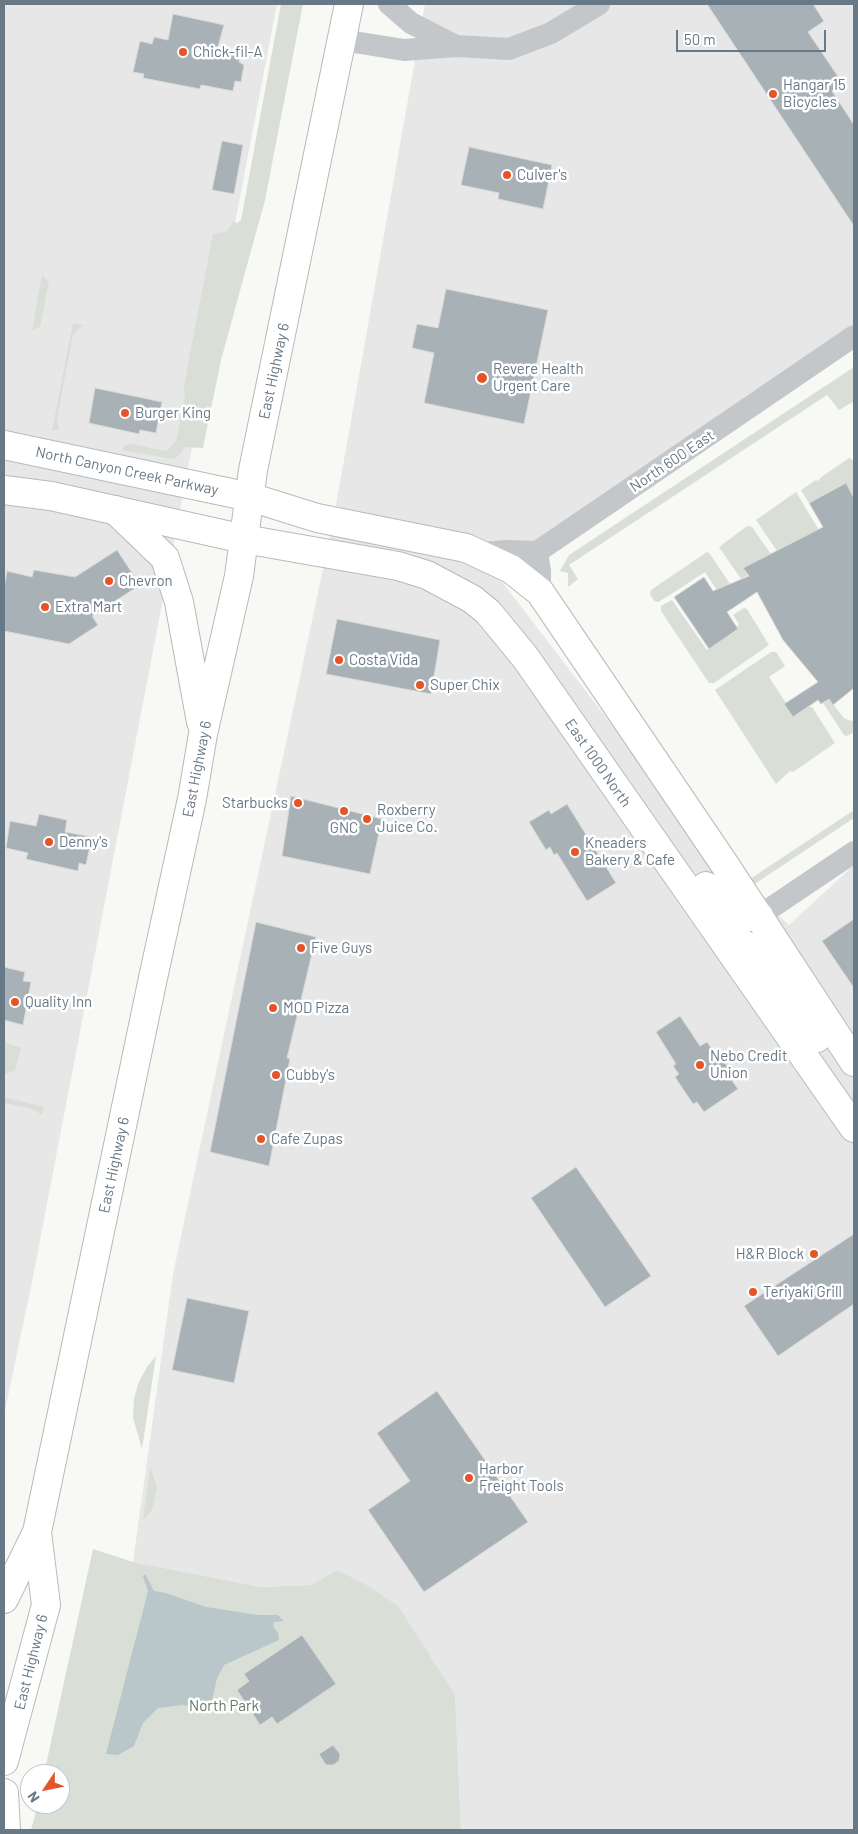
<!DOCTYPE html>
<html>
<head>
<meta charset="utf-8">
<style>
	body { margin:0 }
	#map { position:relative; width:858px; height:1834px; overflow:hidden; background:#f8f8f5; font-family:Barlow,sans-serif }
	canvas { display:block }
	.frame { position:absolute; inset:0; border:5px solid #677886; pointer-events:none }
	.north { position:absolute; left:20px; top:1764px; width:50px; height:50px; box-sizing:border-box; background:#fff; border:1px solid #c2c9cf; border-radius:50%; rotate:236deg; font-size:14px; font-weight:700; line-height:20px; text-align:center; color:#677886 }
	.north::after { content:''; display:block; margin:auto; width:18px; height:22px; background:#e45428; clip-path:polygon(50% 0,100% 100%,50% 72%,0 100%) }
	.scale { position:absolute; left:676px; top:30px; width:150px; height:22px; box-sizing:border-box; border:2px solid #677886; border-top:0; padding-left:6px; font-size:15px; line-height:18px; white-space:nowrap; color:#677886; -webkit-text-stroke:4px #fff; paint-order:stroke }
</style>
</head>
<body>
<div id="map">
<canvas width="858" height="1834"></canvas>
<div class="frame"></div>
<div class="north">N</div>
<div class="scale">50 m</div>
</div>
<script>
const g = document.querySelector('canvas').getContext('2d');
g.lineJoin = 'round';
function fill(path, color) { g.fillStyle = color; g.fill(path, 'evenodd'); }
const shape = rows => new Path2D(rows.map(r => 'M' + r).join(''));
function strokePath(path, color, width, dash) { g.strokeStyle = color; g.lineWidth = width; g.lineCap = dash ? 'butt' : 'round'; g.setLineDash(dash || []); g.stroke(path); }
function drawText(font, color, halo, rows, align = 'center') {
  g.font = font + ' Barlow,sans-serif'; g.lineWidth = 5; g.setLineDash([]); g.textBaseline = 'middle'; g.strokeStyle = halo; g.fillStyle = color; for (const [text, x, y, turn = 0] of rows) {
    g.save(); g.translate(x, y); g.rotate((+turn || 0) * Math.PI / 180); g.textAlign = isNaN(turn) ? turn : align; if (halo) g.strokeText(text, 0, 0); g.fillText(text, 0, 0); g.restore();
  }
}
fill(shape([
	[4,4,277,4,32,1282,4,1415],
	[425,4,854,4,854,338,556,539,480,553,758,916,770,908,789,925,854,865,854,1830,461,1830,455,1695,337,1570,311,1585,261,1587,133,1562,173,1274,333,522]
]), '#e6e7e6');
fill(shape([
	[281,4,303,4,265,200,221,360,203,448,184,447,181,454,173,459,121,450,126,445,132,444,166,451,176,441,185,397,184,385,213,234,226,232,233,222,237,223,241,220],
	[42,275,49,282,40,327,32,331],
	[73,323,83,325,73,334,57,419,59,430,52,431],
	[854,367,854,401,839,410,827,395,569,565,578,579,568,587,568,573,560,571,569,555],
	[849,458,854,461,854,498,846,484,809,503,801,490,816,480,819,481,820,478],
	[796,492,819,530,777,551,756,520],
	[747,526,752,527,771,554,743,568,748,575,741,579,719,547],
	[707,552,710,554,740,599,740,603,730,610,705,572,670,595,658,602,654,601,650,594,651,590],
	[672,600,707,650,738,629,737,627,739,624,733,615,744,608,747,609,769,645,714,683,709,683,661,611,661,606],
	[771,652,776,652,785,666,769,677,786,703,784,705,793,717,808,707,812,707,835,743,793,772,790,771,776,784,715,690],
	[829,699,844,718,851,721,854,720,854,732,847,736,844,735,823,703],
	[854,810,854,818,753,885,747,881],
	[4,1042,21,1048,15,1070,4,1075],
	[4,1097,44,1107,42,1115,32,1109,4,1103],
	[156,1356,142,1449,133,1418,134,1399,138,1384,147,1367],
	[150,1466,157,1488,152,1510,143,1520],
	[93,1549,133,1562,261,1587,311,1585,337,1570,365,1584,398,1606,455,1695,461,1830,31,1830,38,1804,60,1804,60,1774,44,1774]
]), '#d9dfd6');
fill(shape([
	[145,1574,154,1591,166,1593,206,1607,258,1615,278,1615,284,1621,274,1622,273,1626,278,1633,279,1640,224,1665,217,1678,212,1701,197,1707,182,1705,158,1708,143,1723,134,1746,118,1755,106,1754,148,1591,143,1576]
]), '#b9c6ca');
const building = shape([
	[707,4,813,4,824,21,808,32,843,84,832,91,854,125,854,226,707,4],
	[173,14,224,25,217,50,240,54,239,62,244,65,241,82,235,81,233,91,201,85,200,89,143,78,144,74,133,72,140,41,152,44,154,37,168,40,173,14],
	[222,141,243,145,234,194,212,190,222,141],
	[469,147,552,165,543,209,498,199,499,193,461,185,469,147],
	[446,289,548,310,524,424,424,403,434,353,412,348,417,324,438,328,446,289],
	[95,388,162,402,156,433,140,430,139,434,89,423,95,388],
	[846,483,854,498,854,688,833,705,829,699,821,704,818,700,793,717,784,704,818,682,783,640,757,592,727,612,738,629,709,649,674,597,704,577,713,591,749,576,743,568,823,527,809,503,846,483],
	[117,550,140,585,92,616,98,625,69,644,4,631,4,588,7,571,32,577,34,570,75,577,117,550],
	[337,619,440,640,431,694,326,674,337,619],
	[291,796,382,819,370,874,282,856,291,796],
	[567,804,616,883,587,901,557,853,554,855,550,847,546,850,529,822,549,810,551,814,567,804],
	[39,814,67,820,65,832,92,837,86,865,79,863,78,871,26,859,28,853,6,848,10,821,36,826,39,814],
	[854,919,854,988,822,941,854,919],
	[256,922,316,937,287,1058,290,1059,269,1166,210,1152,256,922],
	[4,967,25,972,23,981,31,982,23,1025,4,1020,4,967],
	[680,1016,700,1046,707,1042,714,1052,717,1051,733,1075,730,1078,738,1089,704,1112,697,1102,693,1104,675,1077,679,1074,673,1066,676,1064,656,1032,680,1016],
	[576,1167,651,1276,605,1307,531,1198,576,1167],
	[854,1234,854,1304,778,1356,744,1306,854,1234],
	[187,1298,249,1311,234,1383,172,1370,187,1298],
	[437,1391,528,1522,424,1592,368,1510,410,1481,377,1433,437,1391],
	[302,1635,336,1684,277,1724,272,1717,260,1725,237,1690,249,1681,244,1674,302,1635],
	[333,1745,340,1754,339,1761,333,1765,326,1765,319,1754,333,1745]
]);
fill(building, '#a8b1b6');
strokePath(building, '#d9d9d7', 1);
const major = shape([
	[4,445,250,497,317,518,466,548,511,569,540,592,725,865,854,1062],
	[4,490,51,496,244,539,398,566,427,575,472,599,488,612,525,657,854,1128],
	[706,886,728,915,740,918,759,916],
	[726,944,740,942,755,951,817,1038]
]);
const highway = shape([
	[115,510,165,558,179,602,201,722],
	[4,1599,37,1532,153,978,192,799,203,734,239,576,253,470,349,4],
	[4,1761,46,1605,37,1532],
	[4,1793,6,1830]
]);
strokePath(major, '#b6bbbe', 30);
strokePath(highway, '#b6babd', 30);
strokePath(shape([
	[389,4,411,23,456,46],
	[342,40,404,50,456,46,509,49,551,33,599,4],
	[537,552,540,571,540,592],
	[479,553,508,551,537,552,854,336],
	[759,916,854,852]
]), '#c3c7ca', 22);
strokePath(major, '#fff', 28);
strokePath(highway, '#fff', 28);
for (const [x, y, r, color] of [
	[183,52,5,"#e45428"],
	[773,94,5,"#e45428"],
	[507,175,5,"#e45428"],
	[482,378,6,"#e45428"],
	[125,413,5,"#e45428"],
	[109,581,5,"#e45428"],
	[45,607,5,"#e45428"],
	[339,660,5,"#e45428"],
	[420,685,5,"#e45428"],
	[298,803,5,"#e45428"],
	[344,811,5,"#e45428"],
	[367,819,5,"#e45428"],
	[49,842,5,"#e45428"],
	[575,852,5,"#e45428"],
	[301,948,5,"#e45428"],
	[15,1002,5,"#e45428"],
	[273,1008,5,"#e45428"],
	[700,1065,5,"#e45428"],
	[276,1075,5,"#e45428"],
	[261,1139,5,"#e45428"],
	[814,1254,5,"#e45428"],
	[753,1292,5,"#e45428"],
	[469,1478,5,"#e45428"]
]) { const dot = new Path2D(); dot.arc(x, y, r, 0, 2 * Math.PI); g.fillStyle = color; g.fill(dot); strokePath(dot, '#fff', 2); }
drawText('15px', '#677886', '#fff', [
	["Chick-fil-A",193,52],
	["Hangar 15",783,85],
	["Bicycles",783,102],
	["Culver's",517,175],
	["Revere Health",493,369],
	["Urgent Care",493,386],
	["Burger King",135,413],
	["Chevron",119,581],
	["Extra Mart",55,607],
	["Costa Vida",349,660],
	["Super Chix",430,685],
	["Starbucks",288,803,"right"],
	["Roxberry",377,810],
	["Juice Co.",377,827],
	["GNC",344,828,"center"],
	["Denny's",59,842],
	["Kneaders",585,843],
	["Bakery & Cafe",585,860],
	["Five Guys",311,948],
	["Quality Inn",25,1002],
	["MOD Pizza",283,1008],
	["Nebo Credit",710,1056],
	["Union",710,1073],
	["Cubby's",286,1075],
	["Cafe Zupas",271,1139],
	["H&R Block",804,1254,"right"],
	["Teriyaki Grill",763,1292],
	["Harbor",479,1469],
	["Freight Tools",479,1486]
], 'left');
drawText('15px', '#677886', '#fff', [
	["East Highway 6",274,371,-78],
	["North 600 East",672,461,-34],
	["North Canyon Creek Parkway",127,471,12],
	["East 1000 North",598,763,55],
	["East Highway 6",197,769,-79],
	["East Highway 6",114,1165,-78],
	["East Highway 6",31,1662,-76]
]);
drawText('15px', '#667862', '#fff', [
	["North Park",224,1706]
]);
</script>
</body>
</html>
